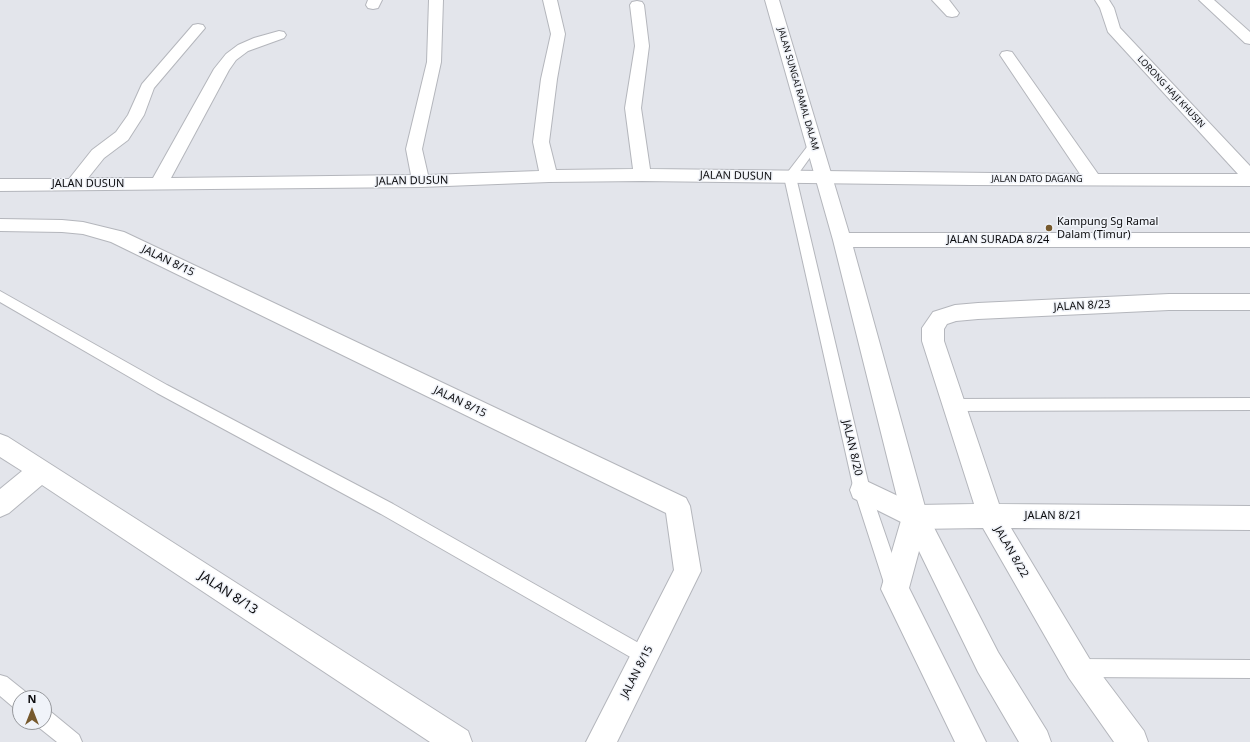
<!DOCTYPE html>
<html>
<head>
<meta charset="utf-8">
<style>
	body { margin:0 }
	#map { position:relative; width:1250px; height:742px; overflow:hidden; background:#e3e5eb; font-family:"Noto Sans",sans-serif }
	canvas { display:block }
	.north { position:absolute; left:12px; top:690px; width:40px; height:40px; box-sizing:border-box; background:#f0f3f9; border:1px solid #95979b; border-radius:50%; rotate:0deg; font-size:11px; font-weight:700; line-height:16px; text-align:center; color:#0c0c0e }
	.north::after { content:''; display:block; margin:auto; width:14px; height:18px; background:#76592d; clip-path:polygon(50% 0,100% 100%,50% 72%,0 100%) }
</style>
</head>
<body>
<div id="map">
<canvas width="1250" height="742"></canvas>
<div class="north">N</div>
</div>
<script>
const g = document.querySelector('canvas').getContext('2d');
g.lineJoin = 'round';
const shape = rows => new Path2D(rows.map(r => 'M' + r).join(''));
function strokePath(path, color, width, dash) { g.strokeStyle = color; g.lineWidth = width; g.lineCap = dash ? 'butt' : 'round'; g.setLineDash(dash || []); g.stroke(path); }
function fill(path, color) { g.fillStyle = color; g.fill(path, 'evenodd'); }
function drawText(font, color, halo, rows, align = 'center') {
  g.font = font + ' "Noto Sans",sans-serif'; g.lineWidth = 3; g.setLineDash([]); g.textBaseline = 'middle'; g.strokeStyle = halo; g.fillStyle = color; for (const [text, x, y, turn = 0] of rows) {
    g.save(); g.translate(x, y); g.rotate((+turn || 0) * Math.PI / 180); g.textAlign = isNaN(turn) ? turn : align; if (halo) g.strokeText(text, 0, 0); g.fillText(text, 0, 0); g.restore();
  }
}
const service = shape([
	[814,142,819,145,796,177,870,490,902,583,899,589,893,591,887,589,884,583,854,490,784,177,810,143,814,142],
	[0,291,167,385,393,504,651,650,654,656,651,662,645,665,639,662,381,514,157,393,0,302,0,291],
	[1250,398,1250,410,954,411,949,409,947,405,949,401,954,399,1250,398],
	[1079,659,1250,660,1250,678,1079,677,1073,674,1070,668,1073,662,1079,659],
	[0,675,7,677,27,693,29,698,20,698,20,709,13,707,0,696,0,675],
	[44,709,51,712,79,735,82,742,57,742,37,726,36,722,44,722,44,709]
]);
const minor = shape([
	[368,0,382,0,378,8,373,9,368,8,366,5,368,0],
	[429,0,443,0,441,62,422,149,428,175,539,171,533,142,541,79,551,34,543,0,557,0,565,34,557,79,549,142,556,170,633,169,625,108,635,46,630,5,632,2,637,1,642,2,644,5,649,46,641,108,650,169,1080,174,1000,55,1002,52,1007,51,1012,52,1098,174,1238,174,1108,32,1100,8,1095,0,1109,0,1114,8,1120,28,1250,166,1250,186,971,185,642,181,549,182,421,187,0,191,0,179,69,179,92,150,116,132,128,115,142,84,193,25,198,24,203,25,205,28,154,88,144,115,128,140,104,158,88,178,153,178,214,69,226,54,238,45,254,38,279,31,284,32,286,35,284,38,248,51,236,60,229,70,171,178,411,175,406,149,427,62,429,0],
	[932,0,949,0,959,13,957,16,952,17,947,16,932,0],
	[1199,0,1214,0,1250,32,1250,44,1245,43,1199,0],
	[0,219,62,220,83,222,124,232,686,498,690,506,701,571,617,742,586,742,674,570,666,513,111,242,83,234,62,232,0,231,0,219],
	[1169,294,1250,294,1250,310,1169,310,978,319,956,321,947,324,944,329,944,341,999,504,1250,506,1250,530,1011,528,1089,658,1144,731,1148,742,1114,742,1069,678,983,528,915,529,853,498,850,490,853,482,862,479,917,505,974,504,922,341,922,328,933,312,955,305,978,303,1169,294],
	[0,434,8,437,468,731,472,742,430,742,42,485,9,513,0,517,0,489,22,471,0,457,0,434]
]);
const tertiary = shape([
	[765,0,779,0,849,233,1250,233,1250,247,853,247,927,514,998,652,1047,731,1051,742,1019,742,978,672,919,551,909,588,986,742,955,742,881,589,902,517,833,240,765,0]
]);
strokePath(service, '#b4b6bc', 2);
strokePath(minor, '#b4b6bc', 2);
strokePath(tertiary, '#b4b6bc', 2);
fill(service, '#fff');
fill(minor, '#fff');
fill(tertiary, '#fff');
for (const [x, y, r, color] of [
	[1049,228,4,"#76592d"]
]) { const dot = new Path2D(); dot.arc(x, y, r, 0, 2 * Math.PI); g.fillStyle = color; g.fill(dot); strokePath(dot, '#f0f3f9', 1.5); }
drawText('9px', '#0c0c0e', '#f0f3f9', [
	["JALAN SUNGAI RAMAL DALAM",798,89,74],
	["LORONG HAJI KHUSIN",1171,92,47],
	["JALAN DATO DAGANG",1037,179]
]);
drawText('11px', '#0c0c0e', '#f0f3f9', [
	["JALAN DUSUN",736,176,1],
	["JALAN DUSUN",412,181,-1],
	["JALAN DUSUN",88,184],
	["JALAN SURADA 8/24",998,240],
	["JALAN 8/15",168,261,26],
	["JALAN 8/23",1082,306,-3],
	["JALAN 8/15",460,402,26],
	["JALAN 8/20",852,448,77],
	["JALAN 8/21",1053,516],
	["JALAN 8/22",1011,552,60],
	["JALAN 8/15",637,672,-63]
]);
drawText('11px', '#0c0c0e', '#f0f3f9', [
	["Kampung Sg Ramal",1057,222],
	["Dalam (Timur)",1057,235]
], 'left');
drawText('13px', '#0c0c0e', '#f0f3f9', [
	["JALAN 8/13",228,593,33]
]);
</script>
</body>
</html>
